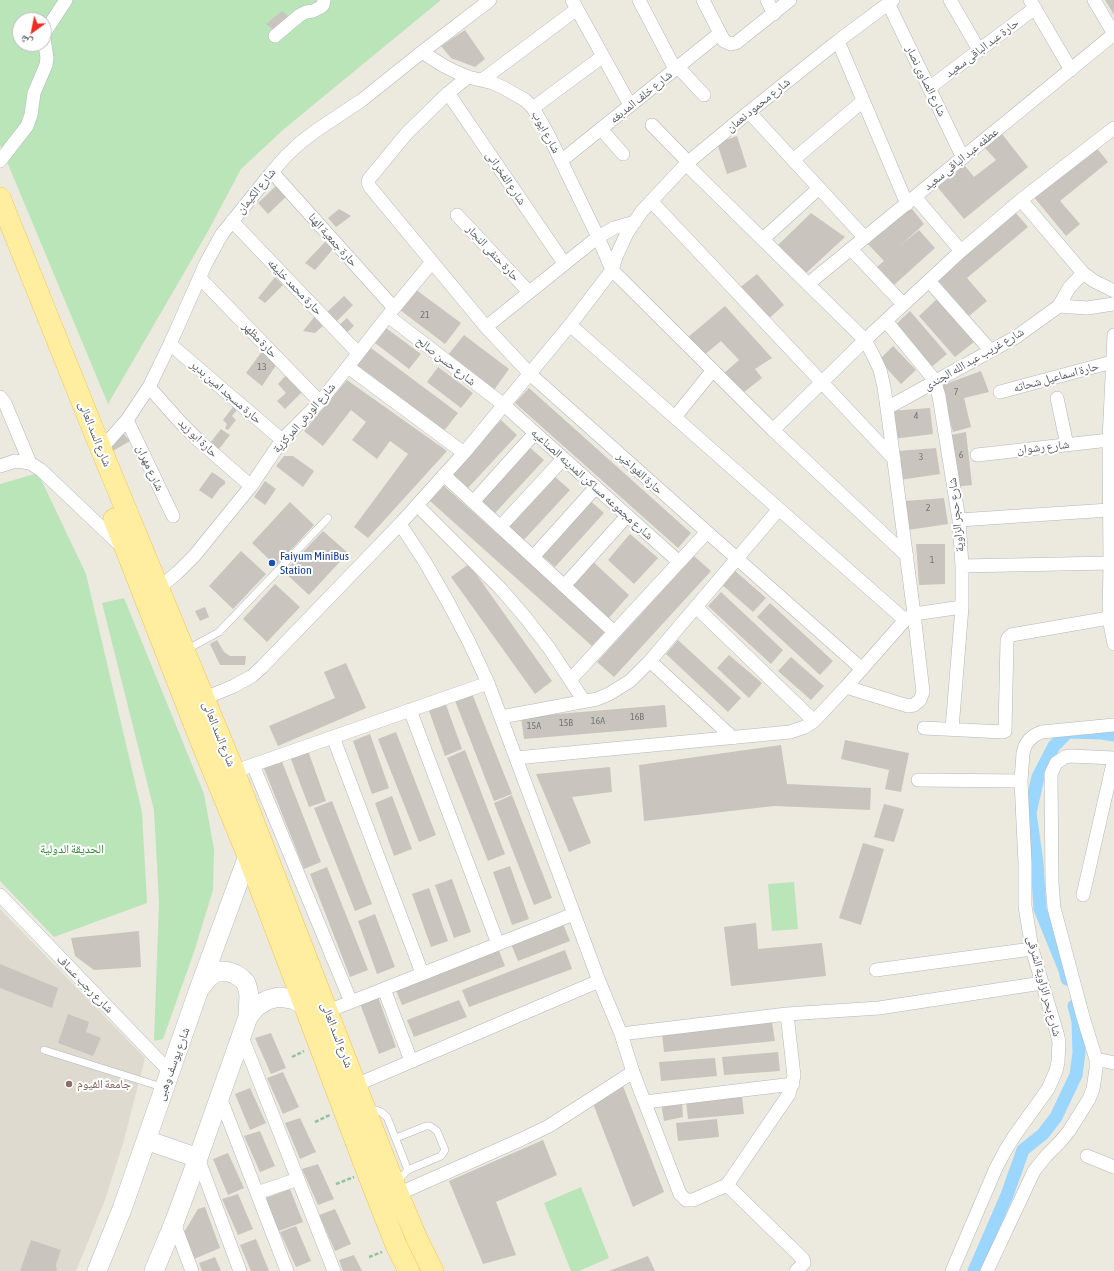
<!DOCTYPE html>
<html>
<head>
<meta charset="utf-8">
<style>
	body { margin:0 }
	#map { position:relative; width:1114px; height:1271px; overflow:hidden; background:#ece9df; font-family:"Asap Condensed","Noto Naskh Arabic",sans-serif }
	canvas { display:block }
	.north { position:absolute; left:12px; top:12px; width:40px; height:40px; box-sizing:border-box; background:#fff; border:1px solid #bcbec0; border-radius:50%; rotate:213deg; font-size:11px; font-weight:700; line-height:16px; text-align:center; color:#585c61 }
	.north::after { content:''; display:block; margin:auto; width:14px; height:18px; background:#ef2c21; clip-path:polygon(50% 0,100% 100%,50% 72%,0 100%) }
</style>
</head>
<body>
<div id="map">
<canvas width="1114" height="1271"></canvas>
<div class="north">ش</div>
</div>
<script>
const g = document.querySelector('canvas').getContext('2d');
g.lineJoin = 'round';
function fill(path, color) { g.fillStyle = color; g.fill(path, 'evenodd'); }
const shape = rows => new Path2D(rows.map(r => 'M' + r).join(''));
function strokePath(path, color, width, dash) { g.strokeStyle = color; g.lineWidth = width; g.lineCap = dash ? 'butt' : 'round'; g.setLineDash(dash || []); g.stroke(path); }
function drawText(font, color, halo, rows, align = 'center') {
  g.font = font + ' "Asap Condensed","Noto Naskh Arabic",sans-serif'; g.lineWidth = 4; g.setLineDash([]); g.textBaseline = 'middle'; g.strokeStyle = halo; g.fillStyle = color; for (const [text, x, y, turn = 0] of rows) {
    g.save(); g.translate(x, y); g.rotate((+turn || 0) * Math.PI / 180); g.textAlign = isNaN(turn) ? turn : align; if (halo) g.strokeText(text, 0, 0); g.fillText(text, 0, 0); g.restore();
  }
}
fill(shape([
	[0,909,145,1058,124,1140,105,1200,76,1271,0,1271]
]), '#dedacf');
fill(shape([
	[0,0,441,0,284,129,241,169,206,235,108,404,0,145],
	[20,20,44,20,44,44,20,44],
	[38,473,86,574,142,812,147,903,54,937,0,881,0,484],
	[124,598,204,794,214,849,213,890,195,949,163,1039,154,1041,159,903,154,810,102,603],
	[794,882,798,929,772,931,768,884],
	[581,1187,609,1258,579,1271,571,1271,544,1203]
]), '#bae5b9');
strokePath(shape([
	[1067,979,1065,970,1040,909,1037,863,1030,813,1038,777,1054,746,1068,732,1102,733,1114,735],
	[974,1271,1007,1195,1023,1150,1043,1134,1056,1117,1076,1075,1079,1053,1078,1021,1074,1006]
]), '#9bd6ff', 13);
fill(shape([
	[1105,0,1114,0,1114,15],
	[282,11,289,17,275,31,266,24],
	[465,30,485,59,475,67,451,58,441,46],
	[1002,134,1028,167,964,219,935,184,962,162,974,177,996,160,985,148],
	[737,136,747,167,727,174,717,143],
	[1095,146,1108,162,1060,201,1080,224,1066,236,1033,196],
	[277,185,287,196,268,214,258,203],
	[909,205,924,224,900,246,919,230,935,248,894,285,877,267,884,261,867,243],
	[339,209,351,216,336,227,328,218],
	[1015,212,1028,227,967,278,987,301,969,316,937,279],
	[811,213,845,237,805,274,777,246],
	[325,242,333,249,315,270,305,263],
	[757,274,784,305,767,320,738,289],
	[275,277,283,285,265,303,258,298],
	[415,289,461,323,445,344,400,310],
	[344,296,353,305,335,323,326,313],
	[937,299,974,342,955,357,919,316],
	[725,306,772,358,755,369,762,378,744,392,723,374,739,360,721,341,703,356,687,338],
	[910,311,947,354,929,369,892,328],
	[315,316,324,325,315,333,303,331],
	[347,318,354,326,344,335,337,327],
	[386,328,421,354,409,369,375,343],
	[464,335,509,369,494,390,448,355],
	[367,345,458,413,444,431,354,363],
	[893,346,916,370,901,384,879,360],
	[263,350,277,364,262,386,246,373],
	[438,367,473,393,461,408,427,382],
	[981,371,989,392,964,398,971,427,953,432,940,386],
	[288,373,304,390,285,409,277,401,286,393,278,384],
	[347,380,447,451,368,538,354,527,408,454,390,441,377,459,352,440,366,422,351,410,323,446,304,431],
	[529,388,691,533,678,548,515,403],
	[233,407,237,410,232,416,236,420,228,430,225,428,227,424,223,420],
	[930,408,933,434,893,439,890,411],
	[501,420,517,435,468,488,452,473],
	[221,429,230,435,215,454,207,447],
	[120,430,130,441,111,452,107,444],
	[966,432,972,485,954,487,946,436],
	[527,445,544,460,495,513,478,499],
	[936,448,940,474,900,480,897,451],
	[284,456,293,456,314,471,303,487,276,466],
	[212,472,225,481,225,484,220,488,212,499,199,490],
	[553,475,570,490,521,543,505,528],
	[265,481,276,489,265,505,254,497],
	[444,486,606,631,592,646,430,501],
	[944,498,948,524,908,530,905,501],
	[588,499,604,513,555,567,538,552],
	[290,502,314,525,276,566,252,543],
	[323,531,348,553,309,595,284,572],
	[630,534,658,558,634,584,608,560],
	[916,544,945,544,945,584,919,585],
	[241,551,266,574,233,609,209,586],
	[694,556,711,571,614,677,597,662],
	[590,559,629,595,608,619,569,583],
	[469,564,552,681,535,694,451,577],
	[733,569,766,598,753,612,720,583],
	[275,584,300,607,267,642,243,619],
	[721,592,783,650,771,664,708,606],
	[770,603,833,661,820,675,757,617],
	[205,607,209,617,200,621,195,611],
	[217,640,224,652,230,656,246,656,245,665,220,665,210,644],
	[678,640,741,698,728,712,666,654],
	[729,655,762,683,749,698,717,668],
	[791,657,824,686,811,700,778,671],
	[346,663,366,708,278,746,269,726,335,698,324,672],
	[471,691,512,794,494,801,454,698],
	[445,702,462,749,445,756,428,708],
	[665,705,667,727,524,739,521,717],
	[396,732,436,835,419,842,378,739],
	[370,734,389,788,372,794,353,741],
	[845,740,909,753,901,792,885,789,889,770,841,759],
	[781,745,787,784,871,788,870,810,774,806,644,821,639,765],
	[307,748,326,801,309,807,289,754],
	[465,750,505,854,488,861,447,758],
	[281,759,321,862,304,869,263,766],
	[610,767,612,792,572,797,591,843,569,852,536,774],
	[512,795,552,898,534,905,494,803],
	[392,796,412,849,394,856,375,803],
	[332,801,372,904,355,911,314,808],
	[884,804,904,809,894,842,874,837],
	[863,843,884,849,861,925,839,918],
	[510,866,529,919,512,925,493,872],
	[327,867,368,970,350,977,310,874],
	[452,879,471,932,454,938,435,885],
	[429,888,448,941,431,947,412,894],
	[375,914,395,967,377,974,358,921],
	[756,923,758,949,822,943,826,976,731,986,724,927],
	[563,924,570,941,518,961,511,944],
	[139,931,141,967,94,970,75,956,71,938],
	[498,948,505,966,402,1005,395,988],
	[565,950,572,969,469,1007,462,990],
	[0,964,58,988,52,1008,0,988],
	[377,994,396,1047,379,1054,359,1001],
	[459,1000,467,1017,414,1037,407,1020],
	[68,1014,89,1022,86,1032,101,1038,93,1056,58,1043],
	[772,1022,775,1041,664,1052,662,1033],
	[271,1033,286,1068,271,1074,255,1038],
	[778,1052,780,1071,724,1075,722,1057],
	[715,1058,717,1076,661,1081,659,1062],
	[283,1072,299,1107,283,1114,267,1078],
	[623,1086,664,1192,633,1207,592,1101],
	[250,1088,266,1123,250,1130,235,1094],
	[742,1096,744,1114,688,1119,686,1101],
	[682,1101,683,1117,664,1121,661,1103],
	[300,1118,316,1152,300,1159,285,1123],
	[717,1119,719,1137,678,1141,676,1123],
	[260,1131,275,1166,260,1172,244,1136],
	[543,1140,557,1175,496,1202,516,1255,483,1264,449,1181],
	[228,1153,244,1188,228,1195,213,1159],
	[318,1164,334,1199,318,1205,302,1169],
	[290,1189,303,1222,276,1232,263,1199],
	[238,1194,253,1229,238,1235,222,1199],
	[205,1207,220,1248,194,1259,183,1234,198,1209],
	[335,1209,351,1244,335,1251,319,1215],
	[296,1226,311,1261,296,1267,280,1232],
	[256,1239,269,1271,251,1271,240,1245],
	[31,1240,61,1250,56,1264,57,1271,20,1271],
	[354,1255,362,1271,343,1271,339,1260],
	[648,1256,655,1271,609,1271],
	[215,1257,221,1271,202,1271,199,1263]
]), '#c9c5be');
const lane = shape([
	[186,650,219,632,328,518],
	[44,1050,165,1088],
	[369,1110,376,1110,381,1112,387,1117,408,1170],
	[396,1182,408,1170,441,1156,445,1150,437,1131,430,1126,426,1126,396,1138]
]);
const street = shape([
	[572,0,630,105],
	[639,0,675,69],
	[703,0,724,41,731,44,736,43,790,0],
	[767,0,774,14],
	[950,0,979,50],
	[1030,0,1071,70],
	[1094,0,1114,34],
	[888,3,963,158],
	[44,35,47,29,66,0],
	[275,36,300,15,306,12,313,11,321,7,323,5,324,0],
	[838,41,907,204],
	[422,52,444,66,456,72,468,77,493,83,504,88,525,100,533,108,548,134,598,237,612,270,773,430,907,556],
	[678,67,704,95],
	[468,77,448,93,407,133,369,179,368,182,370,187,486,327,530,374,707,532,862,669],
	[482,80,577,9],
	[929,88,1035,8],
	[448,93,564,263],
	[533,108,603,56],
	[749,112,865,238],
	[652,125,688,162],
	[601,129,623,154],
	[793,160,863,101],
	[0,161,27,126,31,115,34,93,46,65,47,58,44,38],
	[561,161,720,33],
	[686,164,865,340,873,355,880,370,884,387,887,408,914,614,923,692,920,700,914,705,908,706,846,687],
	[272,172,394,308],
	[915,197,961,251],
	[1021,200,1083,273,1094,281,1114,291],
	[651,201,894,459],
	[457,215,529,292],
	[232,221,358,353],
	[763,239,819,188],
	[851,249,903,304],
	[200,278,320,402],
	[929,281,991,351],
	[808,284,1114,34],
	[1059,306,1087,308,1114,304],
	[388,316,504,405,679,562],
	[886,321,932,377,935,383,939,396,959,520,962,566,962,607,952,729],
	[570,325,905,620],
	[486,327,598,237,614,228,635,222],
	[1114,335,1109,440,1110,563,1109,618,1114,644],
	[170,344,282,440],
	[348,367,464,453],
	[149,387,181,423,198,440,251,486],
	[1000,392,1112,362],
	[0,397,5,403,30,463],
	[1057,398,1067,445],
	[887,408,1016,337,1059,306,1069,288,1083,273],
	[675,417,713,370],
	[127,420,173,516],
	[773,430,865,340,961,251,1021,200,1114,128],
	[101,449,127,420,149,387,170,344,206,263,222,234,272,172,286,156,301,142,317,130,362,100,422,52,490,0],
	[977,455,1109,440],
	[0,466,15,461,30,463,41,470,121,546],
	[444,475,614,632],
	[473,502,535,433],
	[417,505,500,588,525,617,549,648,584,701],
	[959,520,1109,510],
	[400,524,425,562,448,602,469,642,488,683,599,981,621,1034,633,1072,680,1194,686,1200,693,1200,727,1185,789,1094,794,1076,787,1014],
	[500,527,563,459],
	[533,557,596,487],
	[962,566,1110,563],
	[564,586,627,516],
	[158,589,177,573,195,555,251,486,282,440,320,402,394,308,432,262],
	[696,607,814,721],
	[650,661,733,738],
	[571,679,707,532],
	[205,698,234,686,252,676,262,667,400,524,464,453,570,325,612,270,616,257,627,233,642,211,686,164,749,112,838,41,893,0],
	[410,710,498,944],
	[501,717,597,699,609,694,630,681,650,661,779,509],
	[924,728,1003,732,1005,731,1007,641,1008,638,1011,635,1109,618],
	[333,737,422,973],
	[516,758,790,732,805,727,814,721,846,687,905,620,914,614,962,607],
	[253,765,351,1002],
	[227,774,488,683],
	[918,780,1021,781],
	[0,895,171,1073],
	[1083,895,1114,759],
	[876,970,1032,949],
	[384,989,411,1061],
	[328,1011,574,914],
	[621,1034,787,1014,879,1008,1042,983],
	[242,1037,334,1271],
	[1096,1059,1114,1063],
	[356,1085,599,981],
	[220,1097,287,1271],
	[645,1102,793,1084],
	[1087,1156,1114,1167],
	[198,1158,240,1271],
	[727,1185,803,1259,804,1263,796,1271],
	[257,1193,298,1179],
	[398,1194,520,1140,549,1126,633,1072],
	[174,1223,192,1271],
	[952,1271,996,1168,1005,1151,1015,1135,1048,1089,1056,1071,1058,1062,1059,1042,1057,1033,1032,949,1025,906,1025,863,1021,781,1023,753,1025,746,1029,740,1035,735,1042,732,1114,725],
	[987,1271,1034,1171,1046,1156,1060,1142,1069,1131,1089,1099,1093,1089,1096,1069,1096,1059,1083,1017,1054,908,1052,883,1051,774,1056,763,1065,757,1071,756,1114,758]
]);
const secondary = shape([
	[201,987,209,977,215,973,222,971,229,972,235,974,241,978,246,983,248,990,249,996,248,1017],
	[146,1140,198,1158],
	[97,1271,122,1209,199,989,248,856],
	[154,1271,174,1223,198,1158,248,1017,256,1007,267,1000,279,997,292,999,303,1004]
]);
const primary = shape([
	[0,198,101,449,234,771,398,1194,417,1239,433,1271],
	[114,519,200,739,248,856,367,1171,396,1245,409,1271]
]);
strokePath(lane, '#b2b6bb', 8);
strokePath(street, '#b2b6bb', 14);
strokePath(secondary, '#b5b9bf', 20);
strokePath(primary, '#f6c34d', 22);
strokePath(shape([
	[292,1057,304,1051],
	[315,1122,330,1115],
	[336,1184,354,1177],
	[369,1257,382,1252]
]), '#91c49e', 2.5, [4, 2]);
strokePath(lane, '#fff', 7);
strokePath(street, '#fff', 13);
strokePath(secondary, '#fff', 19);
strokePath(primary, '#ffeda0', 21);
for (const [x, y, r, color] of [
	[272,563,4,"#1a4fb4"],
	[69,1084,4,"#8d6e63"]
]) { const dot = new Path2D(); dot.arc(x, y, r, 0, 2 * Math.PI); g.fillStyle = color; g.fill(dot); strokePath(dot, '#fff', 1.5); }
drawText('10px', '#747678', null, [
	["21",425,315],
	["13",262,367],
	["7",956,392],
	["4",916,416],
	["6",961,455],
	["3",921,457],
	["2",928,508],
	["1",932,560],
	["16B",637,717],
	["16A",598,721],
	["15B",566,723],
	["15A",534,726]
]);
drawText('12px', '#585c61', '#fff', [
	["حارة عبد الباقى سعيد",982,48,-37],
	["شارع الصاوى نصار",926,81,64],
	["شارع خلف المدبغه",641,97,-39],
	["شارع محمود نعمان",758,105,-39],
	["شارع ايوب",546,132,61],
	["عطفه عبد الباقى سعيد",961,159,-39],
	["شارع الفخرانى",506,178,56],
	["شارع الكيمان",256,191,-51],
	["حارة جمعية الهنا",333,240,48],
	["حارة حنفى النجار",493,253,47],
	["حارة محمد خليفه",295,287,46],
	["حارة مظهر",260,340,46],
	["شارع غريب عبد الله الجندى",974,359,-30],
	["شارع حسن صالح",446,361,38],
	["حارة اسماعيل شحاته",1056,377,-15],
	["حارة مسجد امين بدير",226,392,41],
	["شارع الورش المركزية",304,418,-49],
	["شارع السد العالى",95,434,68],
	["حارة ابو زيد",198,438,44],
	["شارع رشوان",1043,447,-6],
	["شارع مهران",150,468,65],
	["حارة الفواخير",640,473,42],
	["شارع مجموعه مساكن المدينه الصناعيه",592,484,42],
	["شارع حجر الزاوية",956,515,-96],
	["شارع السد العالى",219,734,68],
	["شارع رجب عساف",85,984,46],
	["شارع بحر الزاوية الشرقى",1044,986,75],
	["شارع السد العالى",337,1035,69],
	["شارع يوسف وهبى",173,1064,-70]
]);
drawText('12px', '#164399', '#fff', [
	["Faiyum MiniBus",280,556],
	["Station",280,570]
], 'left');
drawText('12px', '#318633', '#fff', [
	["الحديقة الدولية",72,849]
]);
drawText('12px', '#785e54', '#fff', [
	["جامعة الفيوم",77,1084]
], 'left');
</script>
</body>
</html>
